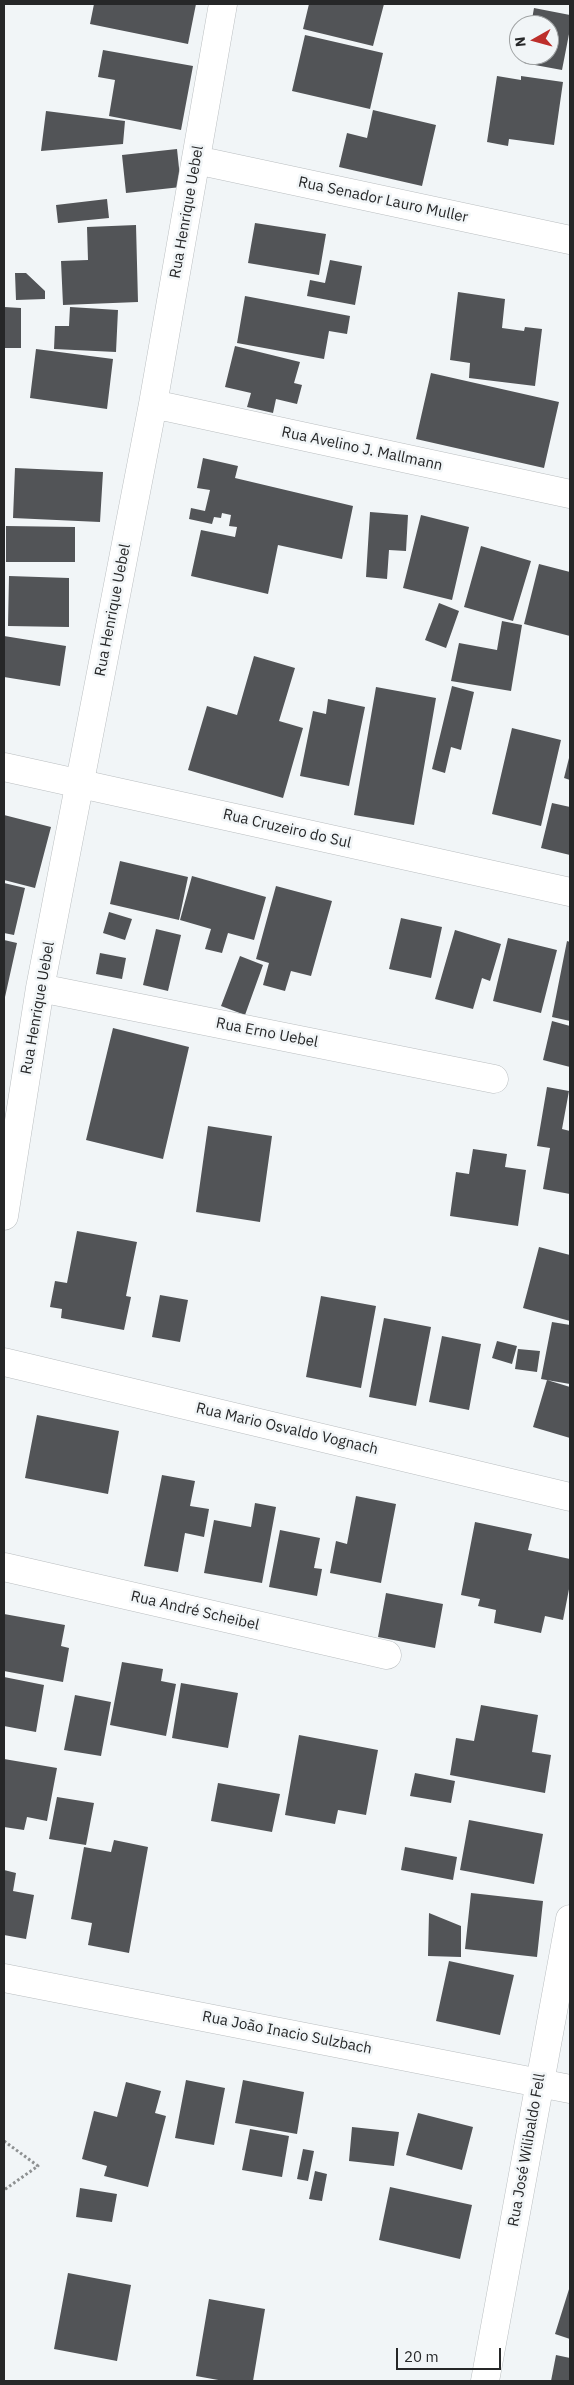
<!DOCTYPE html>
<html>
<head>
<meta charset="utf-8">
<style>
	body { margin:0 }
	#map { position:relative; width:574px; height:2385px; overflow:hidden; background:#f1f5f7; font-family:"IBM Plex Sans",sans-serif }
	canvas { display:block }
	.frame { position:absolute; inset:0; border:5px solid #262728; pointer-events:none }
	.north { position:absolute; left:509px; top:15px; width:50px; height:50px; box-sizing:border-box; background:#f1f5f7; border:1px solid #a0a3a4; border-radius:50%; rotate:263deg; font-size:14px; font-weight:700; line-height:20px; text-align:center; color:#262728 }
	.north::after { content:''; display:block; margin:auto; width:18px; height:22px; background:#bd2f2b; clip-path:polygon(50% 0,100% 100%,50% 72%,0 100%) }
	.scale { position:absolute; left:396px; top:2348px; width:105px; height:22px; box-sizing:border-box; border:2px solid #262728; border-top:0; padding-left:6px; font-size:15px; line-height:18px; white-space:nowrap; color:#262728; -webkit-text-stroke:4px #f1f5f7; paint-order:stroke }
</style>
</head>
<body>
<div id="map">
<canvas width="574" height="2385"></canvas>
<div class="frame"></div>
<div class="north">N</div>
<div class="scale">20 m</div>
</div>
<script>
const g = document.querySelector('canvas').getContext('2d');
g.lineJoin = 'round';
function fill(path, color) { g.fillStyle = color; g.fill(path, 'evenodd'); }
const shape = rows => new Path2D(rows.map(r => 'M' + r).join(''));
function strokePath(path, color, width, dash) { g.strokeStyle = color; g.lineWidth = width; g.lineCap = dash ? 'butt' : 'round'; g.setLineDash(dash || []); g.stroke(path); }
function drawText(font, color, halo, rows, align = 'center') {
  g.font = font + ' "IBM Plex Sans",sans-serif'; g.lineWidth = 5; g.setLineDash([]); g.textBaseline = 'middle'; g.strokeStyle = halo; g.fillStyle = color; for (const [text, x, y, turn = 0] of rows) {
    g.save(); g.translate(x, y); g.rotate((+turn || 0) * Math.PI / 180); g.textAlign = isNaN(turn) ? turn : align; if (halo) g.strokeText(text, 0, 0); g.fillText(text, 0, 0); g.restore();
  }
}
fill(shape([
	[94,4,196,4,188,44,90,24],
	[309,4,384,4,373,46,303,29],
	[534,8,570,15,570,29,562,70,524,63,525,55,549,55,549,25,531,25],
	[305,35,383,53,370,109,292,91],
	[103,50,193,66,181,130,109,116,115,80,98,77],
	[497,76,521,80,521,76,563,82,554,145,509,139,508,146,487,142],
	[373,110,436,125,422,186,339,167,347,133,367,138],
	[46,111,125,121,123,144,41,151],
	[177,149,181,187,126,193,122,155],
	[107,199,109,218,58,223,56,205],
	[255,223,326,234,319,275,248,263],
	[136,225,138,302,63,305,61,261,88,260,87,227],
	[330,260,362,266,355,305,307,296,310,280,325,283],
	[15,273,26,273,45,291,45,299,16,300],
	[458,292,505,299,502,328,524,331,525,327,542,329,535,386,469,378,470,363,450,360],
	[245,296,350,316,347,334,329,331,324,359,237,343],
	[4,307,21,308,21,348,4,348],
	[70,307,118,310,116,352,54,349,55,326,69,326],
	[235,346,300,362,294,383,302,385,297,404,276,399,273,413,247,407,251,393,225,387],
	[36,349,113,359,107,409,30,398],
	[431,373,559,402,544,468,416,439],
	[203,458,238,466,235,478,353,506,342,559,278,545,268,594,191,576,201,530,235,537,237,527,229,526,231,515,222,513,221,518,214,517,212,524,189,519,191,508,205,511,210,490,197,488],
	[15,468,103,472,100,522,13,518],
	[370,512,408,515,406,551,389,550,387,579,366,577],
	[421,515,469,527,452,600,403,588],
	[6,526,75,527,75,562,6,562],
	[481,546,531,561,513,621,464,607],
	[539,564,570,572,570,636,524,624],
	[9,576,69,578,69,627,8,626],
	[439,603,459,611,446,648,425,640],
	[502,621,522,625,511,691,451,681,459,643,497,650],
	[4,636,66,646,60,686,4,677],
	[254,656,295,668,279,721,303,728,283,798,188,770,207,706,237,715],
	[452,686,474,692,461,750,451,747,445,773,432,769],
	[376,687,436,698,414,825,354,815],
	[328,699,365,707,349,786,300,776,313,711,326,714],
	[512,728,561,740,541,826,492,814],
	[570,754,570,780,564,778],
	[552,803,570,807,570,855,541,848],
	[4,815,51,827,35,888,4,880],
	[120,861,188,877,179,920,110,904],
	[192,876,266,897,254,940,228,933,222,953,205,949,211,929,180,920],
	[4,883,25,888,14,935,4,933],
	[276,886,332,901,311,976,291,971,285,991,263,985,269,963,256,959],
	[109,912,132,919,125,940,103,933],
	[401,918,442,927,431,978,389,969],
	[156,929,181,935,168,991,143,985],
	[455,930,501,944,490,981,482,978,473,1009,435,999],
	[508,938,557,950,541,1013,493,1001],
	[4,940,17,943,5,997,4,997],
	[567,941,570,942,570,1021,552,1017],
	[100,953,126,958,122,979,96,974],
	[240,956,263,965,245,1015,221,1006],
	[552,1021,570,1026,570,1067,543,1060],
	[113,1028,189,1047,163,1159,86,1140],
	[547,1087,569,1091,562,1129,570,1131,570,1194,543,1189,550,1148,537,1146],
	[208,1126,272,1136,260,1222,196,1212],
	[473,1149,507,1154,505,1167,526,1170,518,1226,450,1216,456,1172,469,1174],
	[77,1231,137,1242,126,1296,131,1297,124,1330,61,1318,62,1309,50,1307,55,1281,67,1283],
	[539,1247,570,1255,570,1321,523,1308],
	[160,1295,188,1300,180,1342,152,1337],
	[321,1296,376,1306,361,1388,306,1377],
	[384,1318,431,1327,416,1406,369,1397],
	[552,1322,570,1325,570,1384,541,1379],
	[442,1336,481,1344,469,1410,429,1402],
	[497,1341,517,1346,512,1364,492,1358],
	[518,1349,540,1351,537,1372,515,1369],
	[547,1380,570,1387,570,1438,533,1427],
	[37,1415,119,1431,108,1494,25,1478],
	[162,1475,195,1481,190,1506,209,1509,204,1537,185,1533,178,1572,144,1566],
	[356,1496,396,1504,381,1583,330,1573,336,1541,347,1544],
	[255,1503,276,1507,262,1583,204,1573,214,1520,251,1527],
	[475,1522,532,1534,528,1550,570,1559,570,1584,563,1620,545,1616,541,1633,494,1623,496,1610,478,1606,480,1599,461,1595],
	[280,1530,320,1538,314,1568,322,1569,317,1596,269,1587],
	[386,1593,443,1604,435,1648,378,1637],
	[4,1614,65,1625,61,1646,69,1648,63,1682,4,1671],
	[122,1662,163,1669,161,1681,176,1684,166,1736,110,1725],
	[4,1677,44,1685,36,1732,4,1726],
	[181,1683,238,1693,228,1748,172,1738],
	[75,1695,111,1702,101,1756,64,1750],
	[481,1705,538,1715,532,1752,551,1755,545,1793,450,1775,456,1738,474,1741],
	[299,1735,378,1750,366,1815,338,1810,335,1824,285,1815],
	[4,1759,57,1768,47,1821,27,1817,24,1830,4,1827],
	[415,1773,455,1781,451,1803,410,1796],
	[218,1783,280,1794,272,1832,211,1821],
	[57,1797,94,1803,86,1845,49,1839],
	[469,1820,543,1834,534,1884,460,1870],
	[114,1840,148,1847,129,1953,88,1945,92,1923,71,1919,84,1847,111,1852],
	[405,1847,457,1857,453,1880,401,1870],
	[4,1870,16,1873,13,1891,34,1895,26,1939,4,1935],
	[471,1893,543,1901,537,1957,465,1949],
	[429,1913,461,1926,461,1957,428,1956],
	[449,1961,514,1975,500,2035,436,2021],
	[186,2080,225,2088,214,2145,175,2138],
	[243,2080,304,2092,297,2134,235,2123],
	[126,2082,161,2091,155,2113,166,2116,148,2187,104,2176,107,2166,82,2159,94,2111,117,2117],
	[418,2113,473,2127,462,2170,406,2155],
	[352,2127,399,2132,394,2166,349,2161],
	[250,2129,289,2136,282,2177,242,2170],
	[303,2149,314,2151,308,2181,297,2179],
	[315,2171,327,2174,322,2201,309,2199],
	[390,2187,472,2205,460,2259,379,2240],
	[80,2188,117,2194,112,2222,76,2217],
	[68,2273,131,2285,117,2361,54,2349],
	[570,2286,570,2339,555,2334],
	[209,2299,265,2309,253,2381,224,2381,196,2376],
	[556,2355,570,2358,570,2381,551,2381]
]), '#525457');
const minor = shape([
	[196,160,570,240],
	[153,404,570,494],
	[4,767,570,892],
	[40,988,494,1079],
	[4,1216,40,988,153,404,223,4],
	[4,1362,570,1497],
	[4,1567,387,1655],
	[4,1978,570,2089],
	[485,2381,570,1919]
]);
strokePath(minor, '#babec0', 29);
strokePath(shape([
	[4,2141,38,2166,4,2190]
]), '#8d9091', 3, [2.5, 2.5]);
strokePath(minor, '#fff', 28);
drawText('15px', '#262728', '#f1f5f7', [
	["Rua Senador Lauro Muller",383,200,12],
	["Rua Henrique Uebel",187,212,-80],
	["Rua Avelino J. Mallmann",362,449,12],
	["Rua Henrique Uebel",113,610,-79],
	["Rua Cruzeiro do Sul",287,829,13],
	["Rua Henrique Uebel",38,1008,-80],
	["Rua Erno Uebel",267,1033,11],
	["Rua Mario Osvaldo Vognach",287,1429,13],
	["Rua André Scheibel",195,1611,13],
	["Rua João Inacio Sulzbach",287,2033,11],
	["Rua José Wilibaldo Fell",527,2150,-80]
]);
</script>
</body>
</html>
